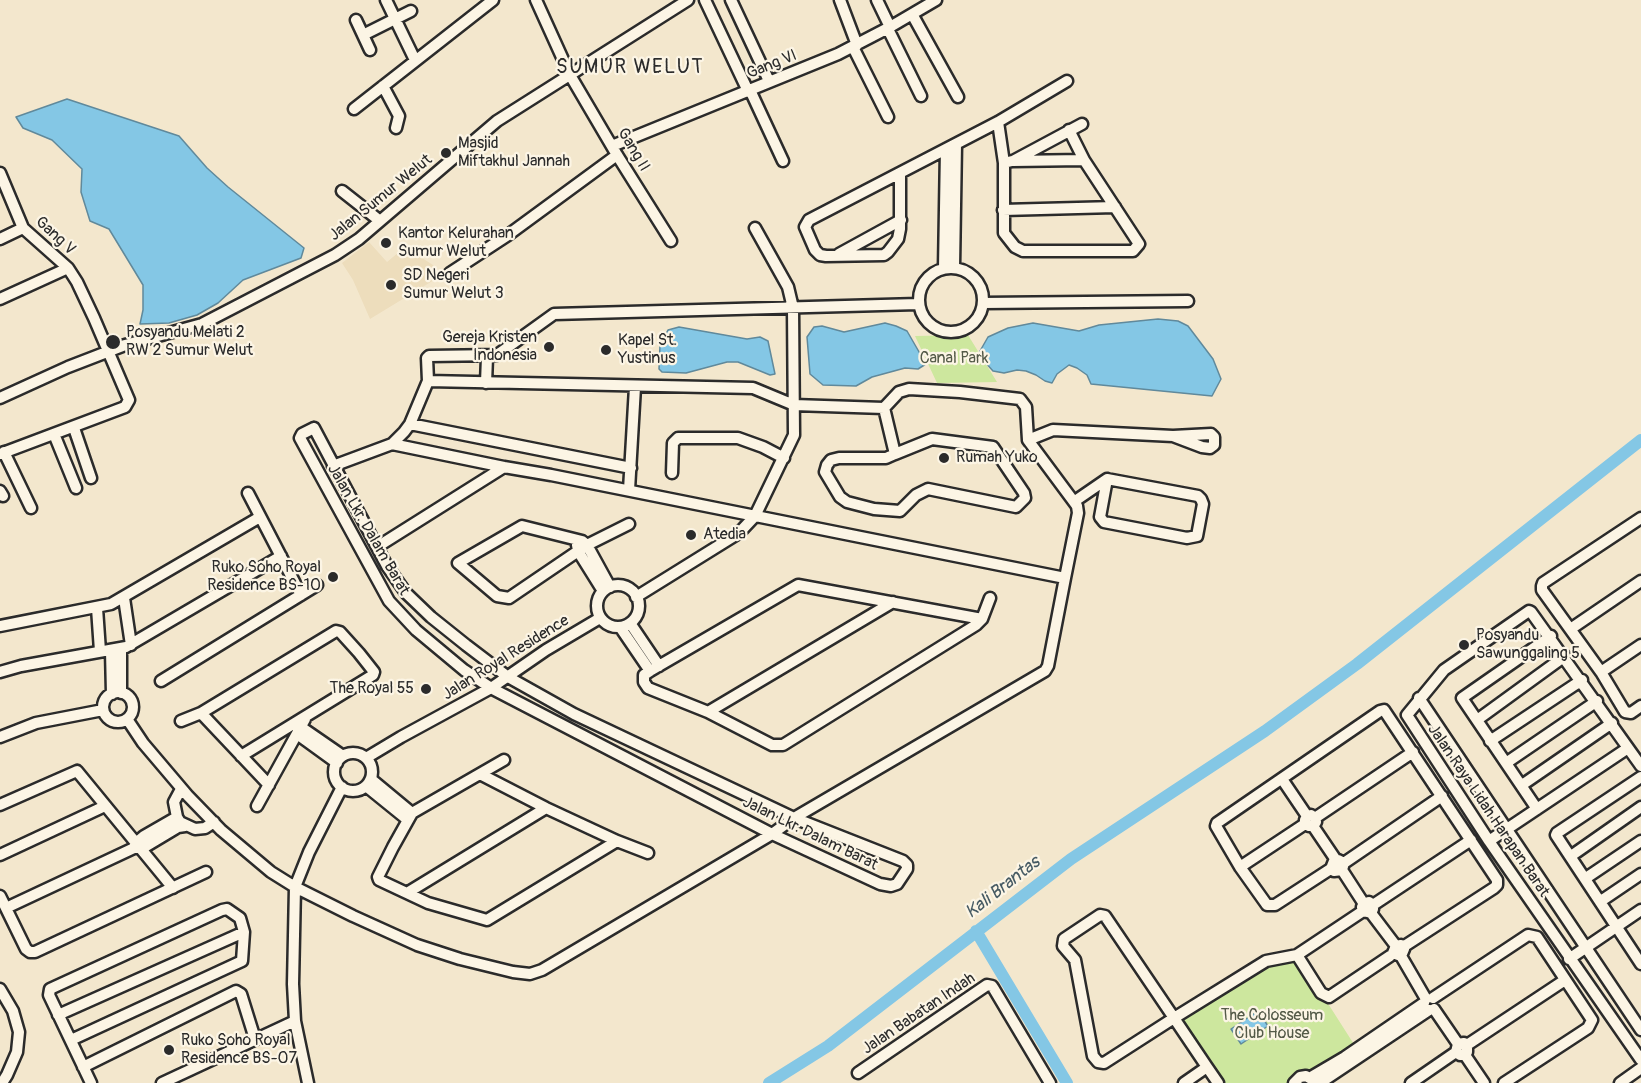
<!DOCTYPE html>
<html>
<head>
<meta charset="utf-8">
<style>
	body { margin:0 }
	canvas { display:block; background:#f3e7cd }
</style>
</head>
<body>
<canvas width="1641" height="1083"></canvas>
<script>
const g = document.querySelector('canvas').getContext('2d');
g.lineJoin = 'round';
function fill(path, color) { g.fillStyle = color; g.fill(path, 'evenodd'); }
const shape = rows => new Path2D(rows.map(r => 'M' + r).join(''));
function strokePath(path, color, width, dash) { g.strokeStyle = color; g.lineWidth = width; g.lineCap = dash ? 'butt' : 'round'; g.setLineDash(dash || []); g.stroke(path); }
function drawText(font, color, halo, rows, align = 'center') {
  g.font = font + ' Pangolin,sans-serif'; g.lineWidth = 4.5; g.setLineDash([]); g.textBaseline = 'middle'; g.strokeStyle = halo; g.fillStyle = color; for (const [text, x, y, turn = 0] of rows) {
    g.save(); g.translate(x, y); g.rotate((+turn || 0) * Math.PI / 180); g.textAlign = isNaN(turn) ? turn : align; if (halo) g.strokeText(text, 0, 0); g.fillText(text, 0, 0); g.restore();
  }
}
fill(shape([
	[369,242,387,262,405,247,433,265,439,277,370,319,353,280,342,263]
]), '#edddbc');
fill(shape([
	[968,335,997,382,937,383,915,336],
	[1297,955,1357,1049,1306,1083,1218,1083,1174,1018,1266,961]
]), '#cde79e');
const water = shape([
	[67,99,179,136,207,168,228,187,304,248,301,258,243,280,218,303,197,315,169,323,140,324,143,310,143,285,109,229,90,221,81,192,82,169,52,140,23,128,16,117,67,99],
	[1158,319,1178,321,1188,326,1213,359,1221,379,1212,396,1091,384,1087,375,1077,368,1069,365,1057,374,1052,383,1045,381,1036,375,1026,371,1017,370,1004,373,993,371,984,361,980,351,988,337,1008,328,1033,323,1079,331,1099,325,1158,319],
	[885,323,896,326,907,331,926,364,918,369,905,368,872,377,856,386,823,385,810,374,807,337,814,327,822,326,844,332,885,323],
	[679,327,747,339,760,337,768,341,775,374,770,375,738,362,727,362,686,373,662,372,659,369,660,345,668,330,679,327],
	[1258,1011,1268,1026,1241,1044,1231,1029,1258,1011]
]);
fill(water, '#84c7e5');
strokePath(water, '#60899b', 1.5);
strokePath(shape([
	[976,931,1067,1083],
	[769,1083,828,1046,1071,859,1265,731,1357,664,1641,440]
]), '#84c7e5', 12);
const minor = shape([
	[386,0,415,60],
	[536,0,570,75,617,155,671,241],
	[705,0,748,91],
	[731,0,769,81],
	[840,0,857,45],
	[877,0,890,27],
	[912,14,958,97],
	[356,20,370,50],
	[888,29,921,96],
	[363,35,411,11],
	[853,47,888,117],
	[383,86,399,116,396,128],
	[750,90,783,161],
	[354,109,493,0],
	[998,122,1004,163,1004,233,1015,247,1023,251,1133,251,1139,244,1084,160,1069,130],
	[612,146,838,54,890,27,936,0],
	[1013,161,1082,124],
	[1004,163,1012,161,1084,160],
	[0,173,23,228,68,268,77,282,94,318,129,400,125,407,0,454],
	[900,173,900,229,898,239,888,252,884,255,826,256,820,255,815,250,805,227,809,220,998,122,1067,81],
	[342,191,380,221],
	[1003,210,1115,207],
	[0,239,23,228],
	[839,254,901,220],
	[954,267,956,144],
	'919 300a32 32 0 1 1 64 0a32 32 0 1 1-64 0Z',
	[944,268,946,149],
	[450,273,508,235,617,155],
	[0,299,68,268],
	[983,303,1188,301],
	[428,381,753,388,794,405,884,408],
	[486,383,487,357],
	[0,398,68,367,125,345,202,324,335,255,359,239,497,121,688,0],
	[410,424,631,468],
	[74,428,91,478],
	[314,428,387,566,406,593,431,617,466,645,508,677,574,714,794,818,903,861,907,865,907,869,897,884,891,886,880,884,772,834,491,688,464,670,416,630,389,601,300,438,302,434,314,428],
	[54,434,76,488],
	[1028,440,1053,430,1173,436,1211,434,1214,437,1214,445,1210,448,1202,447,1173,436],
	[392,444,504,467],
	[4,452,31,508],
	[895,454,932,439,993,447,1024,493,1025,498,1016,507,928,489,916,495,900,511,874,509,847,502,840,497,825,472,827,465,831,460,839,458,886,458,895,454,884,408,899,392,909,389,960,392,1020,399,1026,407,1028,440,1077,506,1078,513,1065,578],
	[333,466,392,444,404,432,410,424,428,381,427,358,429,356,497,355,554,314,918,304],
	[672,473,673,443,678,438,738,438,763,447,784,458],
	[629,490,635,387],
	[0,491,3,496],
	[248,493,301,595],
	[1075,501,1107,479,1198,496,1201,499,1203,504,1197,536,1187,538,1104,522,1100,517,1107,479],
	[1641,518,1543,583,1542,586,1542,590,1601,672,1625,712,1631,713,1641,706],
	[577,545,578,551,603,591],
	'597 606a21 21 0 1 1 42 0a21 21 0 1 1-42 0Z',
	[610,587,587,545,582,541,522,526,458,563,497,596,509,598,587,545,629,524],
	[636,597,739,533,755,516,794,435,793,308,788,287,755,228],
	[124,598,131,645],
	[97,608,100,651],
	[982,619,798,585,650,671,644,675,644,682,648,688,708,712,772,745,783,745,976,625,982,619,990,598],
	[630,623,659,666],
	[0,626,111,604,260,517],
	[620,627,650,671],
	[1572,628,1641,581],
	[121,649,121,693],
	[111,651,112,694],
	[0,672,21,666,126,647,281,556],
	[1601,672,1641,645],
	[161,681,317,585],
	'103 707a15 15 0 1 1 30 0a15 15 0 1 1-30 0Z',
	[1419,698,1641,1030],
	[708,712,893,602],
	[201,713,269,785],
	[127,719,143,743,188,796,221,830,271,872,295,887,353,916,417,945,460,959,513,972,530,974,542,970,772,834,794,818,1045,671,1048,666,1065,578,551,475,504,467,377,547],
	[1477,720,1565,656],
	[181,721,201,713,336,631,340,632,359,653,374,672,373,675,241,756],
	[301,727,343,756],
	[297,734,337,763],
	[0,737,36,723,103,710],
	[1490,741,1582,680],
	'334 772a19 19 0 1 1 38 0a19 19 0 1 1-38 0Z',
	[366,758,401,737,491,688,546,650,600,618],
	[504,760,412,813,393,847,378,877,379,880,428,903,487,920,617,841],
	[1506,763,1597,701],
	[1641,766,1531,612,1529,611,1444,670,1407,715,1489,841,1641,1060],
	[480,774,546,808,617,841,648,853],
	[1641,777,1557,833,1556,835,1641,964],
	[371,779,412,813],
	[1282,779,1307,816],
	[1522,785,1612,723],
	[366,786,408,820],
	[181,789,174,802,177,817,180,822,195,829,205,828,214,822],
	[0,805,77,771,173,888],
	[257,806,305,719],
	[1537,809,1462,698,1551,636],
	[1315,818,1413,752],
	[1313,826,1316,822,1315,818,1311,815,1307,816,1305,820,1305,824,1309,826,1313,826,1336,860],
	[1489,841,1628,748],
	[134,847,137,842,144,836,177,817],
	[0,855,105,806],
	[1571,856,1641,807],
	[1344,863,1442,796],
	[1240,867,1305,824],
	[1332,868,1275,905,1267,905,1240,867,1216,826,1217,823,1380,711,1384,710,1497,880,1497,885,1494,888,1403,947],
	[1342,870,1334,871,1332,866,1334,861,1338,860,1344,863,1342,870,1364,904],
	[1586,878,1641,841],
	[407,893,546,808],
	[0,896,26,949,30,952,35,952,206,872],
	[1601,901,1641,874],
	[1373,905,1471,840],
	[6,908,134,848,143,848,178,827,185,826],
	[1371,913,1373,909,1373,905,1369,902,1364,904,1362,907,1363,911,1371,913,1396,946],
	[1297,955,1321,993,1329,997,1390,956],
	[1401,956,1404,949,1401,945,1396,946,1393,953,1401,956,1426,999],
	[1569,959,1641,910],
	[0,989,13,1011,19,1032,17,1052,7,1075,2,1083],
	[1433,998,1528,935,1537,937,1592,1020,1588,1028,1504,1083],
	[1434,1009,1458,1044],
	[58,1015,244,932],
	[71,1040,242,961,244,932,240,918,227,909,222,910,50,989,49,995,91,1083],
	[1467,1045,1565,980],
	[1465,1055,1467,1052,1467,1045,1464,1043,1458,1044,1456,1052,1460,1055,1465,1055,1484,1083],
	[83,1067,236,991,241,994,255,1039],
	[858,1073,987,985,992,986,994,989,1050,1083],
	[1311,1077,1345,1057,1424,1003],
	[162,1083,295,1021],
	[308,1083,295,1021,293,984,295,887,309,852,342,787],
	[1184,1083,1207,1067],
	[1218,1083,1207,1067,1174,1018,1105,916,1100,915,1064,939,1063,946,1075,960,1093,1056,1098,1062,1104,1063,1174,1018,1266,961,1297,955,1363,911],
	[1294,1083,1300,1077,1306,1076,1316,1082],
	[1320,1083,1429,1010],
	[1411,1083,1456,1052],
	[1620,1083,1641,1068]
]);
strokePath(minor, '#2b2b2b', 15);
strokePath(minor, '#fcf5e5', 10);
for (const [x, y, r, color] of [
	[446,153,6,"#2b2b2b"],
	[386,243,6,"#2b2b2b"],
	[391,285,6,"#2b2b2b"],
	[113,342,8,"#2b2b2b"],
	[549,347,6,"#2b2b2b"],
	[606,350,6,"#2b2b2b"],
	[944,458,6,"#2b2b2b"],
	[691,535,6,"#2b2b2b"],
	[333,577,6,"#2b2b2b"],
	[1464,645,6,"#2b2b2b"],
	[426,689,6,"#2b2b2b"],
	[169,1050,6,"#2b2b2b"]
]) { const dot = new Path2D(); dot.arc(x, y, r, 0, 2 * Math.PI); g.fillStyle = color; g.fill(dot); strokePath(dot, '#fcf5e5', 2); }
drawText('16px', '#2b2b2b', '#fcf5e5', [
	["Gang VI",772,65,-22],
	["Gang II",633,150,59],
	["Jalan Sumur Welut",381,198,-39],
	["Gang V",55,236,43],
	["Jalan Lkr. Dalam Barat",368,530,60],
	["Jalan Royal Residence",506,658,-32],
	["Jalan Raya Lidah Harapan Barat",1488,811,56],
	["Jalan Lkr. Dalam Barat",810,834,26],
	["Jalan Babatan Indah",919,1014,-34]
]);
drawText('16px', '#2b2b2b', '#fcf5e5', [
	["Masjid",458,144],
	["Miftakhul Jannah",458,162],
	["Kantor Kelurahan",398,234],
	["Sumur Welut",398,252],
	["SD Negeri",403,276],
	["Sumur Welut 3",403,294],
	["Posyandu Melati 2",126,333],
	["RW 2 Sumur Welut",126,351],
	["Gereja Kristen",537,338,"right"],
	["Indonesia",537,356,"right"],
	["Kapel St.",618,341],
	["Yustinus",618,359],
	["Rumah Yuko",956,458],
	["Atedia",703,535],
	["Ruko Soho Royal",321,568,"right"],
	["Residence BS-10",321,586,"right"],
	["Posyandu",1476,636],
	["Sawunggaling 5",1476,654],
	["The Royal 55",414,689,"right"],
	["Ruko Soho Royal",181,1041],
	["Residence BS-07",181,1059]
], 'left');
drawText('16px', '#545a48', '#fcf5e5', [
	["Canal Park",954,359],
	["The Colosseum",1272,1016],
	["Club House",1272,1034]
]);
drawText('italic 18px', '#465a63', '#fcf5e5', [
	["Kali Brantas",1003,888,-38]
]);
g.letterSpacing = '1.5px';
drawText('20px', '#2b2b2b', '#fcf5e5', [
	["SUMUR WELUT",630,68]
]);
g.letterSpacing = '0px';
</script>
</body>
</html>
